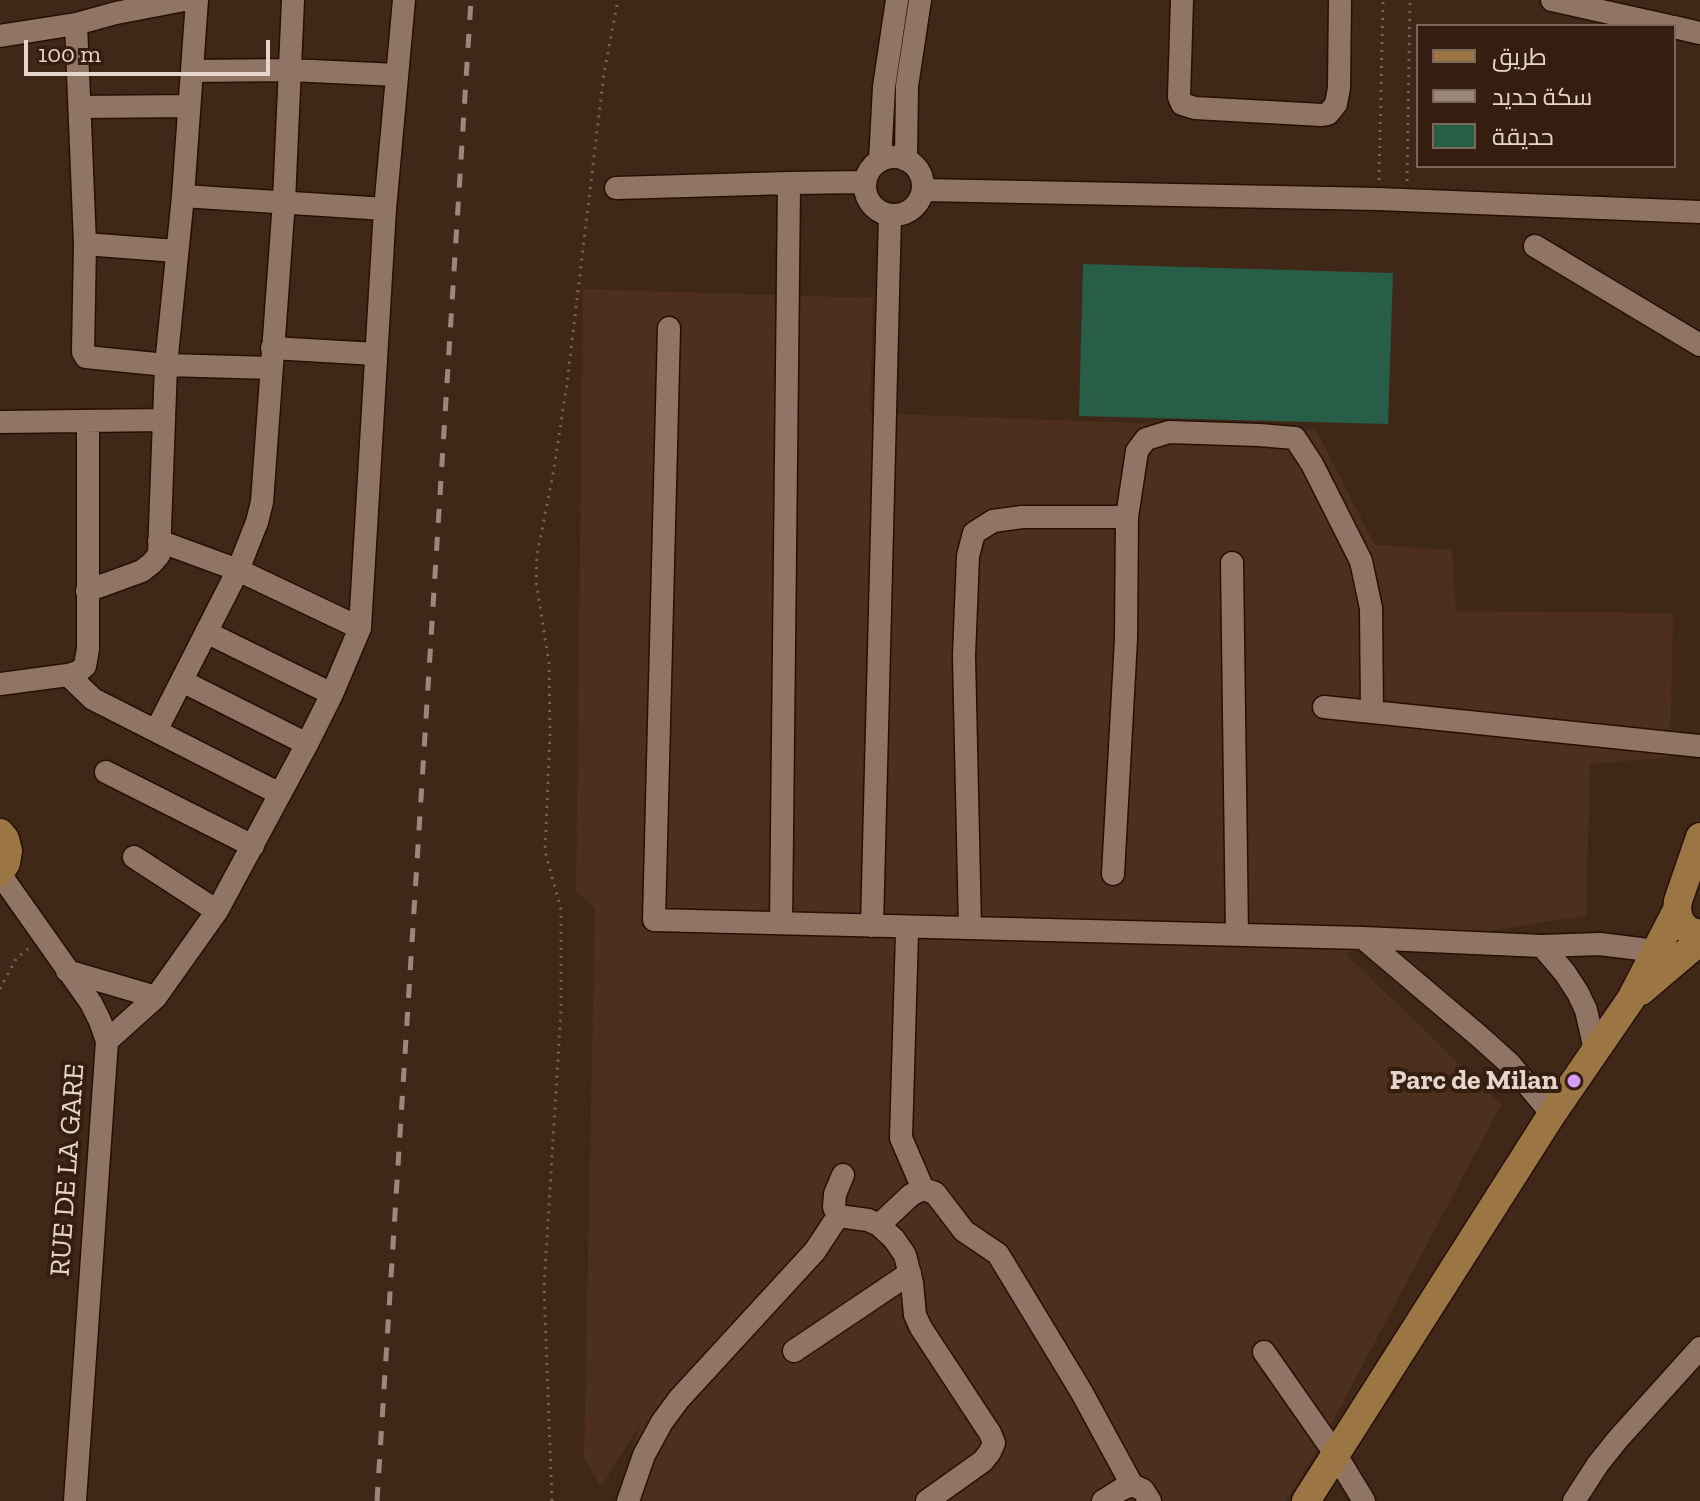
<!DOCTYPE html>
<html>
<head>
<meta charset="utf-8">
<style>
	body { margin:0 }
	#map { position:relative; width:1700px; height:1501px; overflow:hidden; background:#402819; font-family:"Zilla Slab",Cairo,serif }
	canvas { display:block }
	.legend { position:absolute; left:1416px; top:24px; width:260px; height:144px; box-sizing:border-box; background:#351e10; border:2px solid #7b675b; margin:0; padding:10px 14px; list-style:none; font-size:24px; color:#e5d5cc }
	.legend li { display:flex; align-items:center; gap:16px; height:40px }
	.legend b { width:40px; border:2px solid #7b675b }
	.scale { position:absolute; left:24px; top:40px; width:246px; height:36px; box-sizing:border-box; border:4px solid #e5d5cc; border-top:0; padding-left:10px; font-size:24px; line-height:28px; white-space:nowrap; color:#e5d5cc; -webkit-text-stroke:6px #351e10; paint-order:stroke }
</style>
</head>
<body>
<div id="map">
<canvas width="1700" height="1501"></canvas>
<ul class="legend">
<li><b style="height:10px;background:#9b7644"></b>طريق</li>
<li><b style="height:10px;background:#9b877c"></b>سكة حديد</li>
<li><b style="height:22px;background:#285d48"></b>حديقة</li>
</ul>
<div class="scale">100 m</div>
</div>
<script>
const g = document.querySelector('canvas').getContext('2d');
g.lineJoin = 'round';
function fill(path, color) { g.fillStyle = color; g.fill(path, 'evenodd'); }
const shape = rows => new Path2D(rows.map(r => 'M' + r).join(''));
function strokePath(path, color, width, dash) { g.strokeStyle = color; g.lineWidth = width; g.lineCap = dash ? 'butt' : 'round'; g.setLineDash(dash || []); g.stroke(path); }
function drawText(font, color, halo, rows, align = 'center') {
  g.font = font + ' "Zilla Slab",serif'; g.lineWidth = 8; g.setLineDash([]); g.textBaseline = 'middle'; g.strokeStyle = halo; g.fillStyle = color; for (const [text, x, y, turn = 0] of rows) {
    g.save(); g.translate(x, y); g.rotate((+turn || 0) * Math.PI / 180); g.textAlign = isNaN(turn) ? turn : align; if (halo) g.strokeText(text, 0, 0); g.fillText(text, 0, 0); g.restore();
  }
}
fill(shape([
	[583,289,873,298,870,413,1316,430,1375,545,1452,550,1456,611,1673,613,1670,757,1590,764,1586,916,1345,953,1501,1105,1318,1449,1286,1501,615,1501,641,1423,601,1487,584,1458,595,907,576,892]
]), '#4d2f1d');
fill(shape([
	[1083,264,1393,273,1388,424,1079,416]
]), '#285d48');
const minor = shape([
	[1182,0,1179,97,1182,104,1195,108,1322,115,1328,114,1336,104,1339,88,1340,0],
	[1552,0,1669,26],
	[76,24,85,244,176,251],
	[1674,27,1700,33],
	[0,36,76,24,116,13,184,0],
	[192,71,290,70,397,75],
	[80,107,189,106],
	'865 186a29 29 0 1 1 58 0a29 29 0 1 1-58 0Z',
	[906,160,907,86,920,0],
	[880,161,884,87,897,0],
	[616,188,789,183,865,182],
	[923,190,1378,199,1700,212],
	[183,196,385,209],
	[85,244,83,352,86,357,166,365,271,368],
	[1535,246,1700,345],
	[669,328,654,920,1363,938,1542,946,1600,944,1656,951],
	[272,348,376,354],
	[0,422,163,420],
	[159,541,238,570,360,628],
	[1232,563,1237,935],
	[87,591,142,571,152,563,159,555,166,365,183,196,197,0],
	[206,632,332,694],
	[68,675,93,699,280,794],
	[182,681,307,744],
	[0,684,68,675,78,672,85,666,88,649,88,421],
	[1324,707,1700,746],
	[156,731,238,570,257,522,262,502,284,201,293,0],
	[106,772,253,846],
	[134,857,217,911],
	[0,874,91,1003,100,1021,107,1041,75,1501],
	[1113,874,1126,639,1127,517,1137,451,1146,439,1169,432,1259,435,1295,438,1312,464,1361,561,1371,608,1372,712],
	[781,923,789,183],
	[872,926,890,215],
	[970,928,964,656,968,556,974,533,993,521,1022,517,1127,517],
	[907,933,901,1138,923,1189],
	[1363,938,1480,1037,1510,1064,1552,1114],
	[1542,946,1565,973,1578,993,1586,1010,1595,1050],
	[67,971,156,997],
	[107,1041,156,997,217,911,307,744,332,694,360,628,385,209,404,0],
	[838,1216,868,1220,879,1225,894,1239,905,1255,912,1283,915,1315,921,1328,990,1433,994,1443,990,1452,983,1461,927,1501],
	[838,1216,834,1207,835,1194,843,1175],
	[879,1225,911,1195,923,1189,935,1193,964,1231,998,1254,1081,1391,1132,1485],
	[794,1351,910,1273],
	[1264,1352,1336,1455,1364,1501],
	[628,1501,644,1455,662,1422,679,1399,815,1251,838,1216],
	[1103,1501,1122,1489,1132,1485,1143,1490,1150,1501],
	[1574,1501,1598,1464,1618,1439,1700,1348]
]);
const major = shape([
	[0,833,5,839,8,851,6,863,0,872],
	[1700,837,1678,901,1677,910,1679,919,1684,927,1692,932,1700,934],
	[1641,991,1700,941],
	[1306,1501,1552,1114,1631,999,1677,910]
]);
strokePath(minor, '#261003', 25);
strokePath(major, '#261003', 31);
strokePath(shape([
	[1379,180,1383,0],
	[1407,181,1410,0],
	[0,989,16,959,30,947],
	[552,1501,544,1287,561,1009,561,910,545,851,550,733,549,663,536,581,537,555,554,469,567,383,604,73,618,0]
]), '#786356', 3, [2, 6]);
strokePath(minor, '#907464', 22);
strokePath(major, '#9b7644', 28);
strokePath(shape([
	[377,1501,471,0]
]), '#9b877c', 5, [14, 14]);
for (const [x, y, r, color] of [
	[1574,1081,8,"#d79bf9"]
]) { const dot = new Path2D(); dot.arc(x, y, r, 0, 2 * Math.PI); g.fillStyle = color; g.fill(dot); strokePath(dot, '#351e10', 3); }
drawText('bold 28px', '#e5d5cc', '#351e10', [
	["Parc de Milan",1558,1081]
], 'right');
drawText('28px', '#e5d5cc', '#351e10', [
	["RUE DE LA GARE",68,1170,-86]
]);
</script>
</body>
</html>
